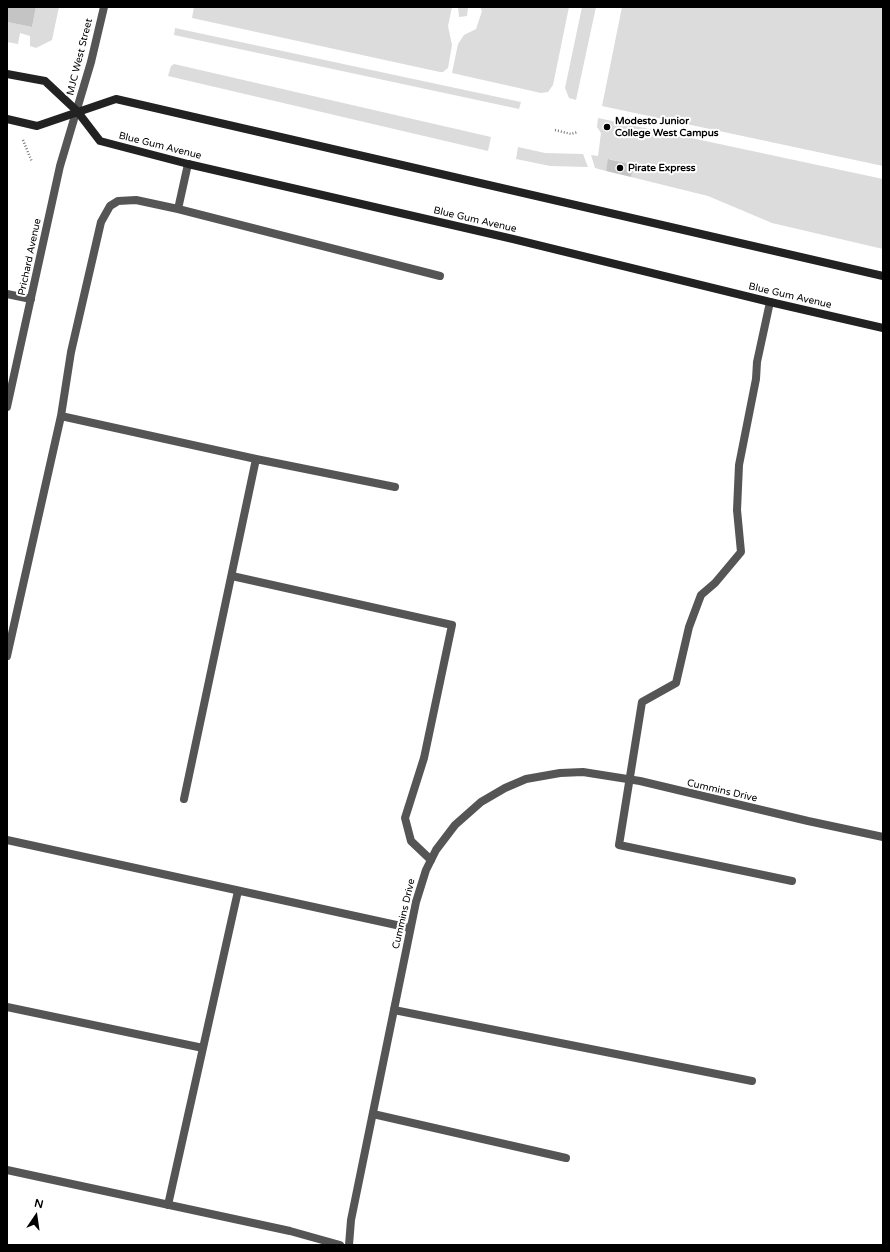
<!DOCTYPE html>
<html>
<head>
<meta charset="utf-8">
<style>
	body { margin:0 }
	#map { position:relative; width:890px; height:1252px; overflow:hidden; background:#fff; font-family:"Varela Round",sans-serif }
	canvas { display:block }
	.frame { position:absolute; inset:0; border:8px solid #000; pointer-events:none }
	.north { position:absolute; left:16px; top:1196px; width:40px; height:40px; -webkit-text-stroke:3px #fff; paint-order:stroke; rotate:13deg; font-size:11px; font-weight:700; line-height:16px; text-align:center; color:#000 }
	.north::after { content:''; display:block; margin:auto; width:14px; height:18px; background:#000; clip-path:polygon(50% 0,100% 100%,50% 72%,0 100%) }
</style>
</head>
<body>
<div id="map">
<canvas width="890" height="1252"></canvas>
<div class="frame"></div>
<div class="north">N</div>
</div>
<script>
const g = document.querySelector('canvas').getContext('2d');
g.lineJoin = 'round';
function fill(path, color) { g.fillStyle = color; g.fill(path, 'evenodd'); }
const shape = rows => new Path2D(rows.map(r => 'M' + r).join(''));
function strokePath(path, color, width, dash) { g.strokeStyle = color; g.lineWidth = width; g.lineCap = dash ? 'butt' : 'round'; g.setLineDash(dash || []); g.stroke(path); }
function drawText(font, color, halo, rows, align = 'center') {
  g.font = font + ' "Varela Round",sans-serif'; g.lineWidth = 4; g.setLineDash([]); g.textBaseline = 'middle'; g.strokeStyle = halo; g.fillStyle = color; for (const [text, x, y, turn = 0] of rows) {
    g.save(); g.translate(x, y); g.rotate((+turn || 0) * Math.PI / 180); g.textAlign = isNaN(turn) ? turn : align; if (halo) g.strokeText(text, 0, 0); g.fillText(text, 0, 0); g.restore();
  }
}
fill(shape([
	[36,7,59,7,52,40,36,48,30,46,30,36,20,33,18,44,7,42,7,22,32,27],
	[194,7,452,7,448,26,452,45,448,68,443,72,440,72,192,18],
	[458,7,468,7,467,16,459,17],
	[480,7,569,7,553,85,548,92,541,93,452,73,458,44,464,35,476,29,482,11],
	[582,7,596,7,576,100,569,98,565,88],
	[622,7,883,7,883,166,602,106],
	[175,28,521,102,519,109,174,35],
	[174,64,491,137,488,151,168,76,171,66],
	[598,118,883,179,883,249,772,223,708,196,631,177,633,165,609,159,606,171,595,168,591,155,598,156,601,133,597,127],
	[518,147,545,153,583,154,588,167,550,166,516,159]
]), '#dcdcdc');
fill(shape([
	[7,7,36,7,32,27,7,22],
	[608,159,634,165,631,177,606,171]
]), '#c4c4c4');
strokePath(shape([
	[555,130,571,134,578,132],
	[23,140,32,162]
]), '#777', 2.5, [1, 2]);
strokePath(shape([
	[178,209,188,164],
	[7,294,31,299],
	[770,302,757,362,756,379,739,465,737,510,741,552,715,583,701,595,689,627,676,683,642,702,619,845,792,881],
	[61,416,256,459,395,487],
	[232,576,452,625,424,758,405,818,411,841,431,860],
	[7,656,61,416,71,352,101,222,110,206,118,201,136,200,178,209,440,276],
	[184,799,256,459],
	[7,840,410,928],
	[7,1007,203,1048],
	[394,1010,752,1081],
	[373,1114,566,1158],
	[7,1170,290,1231,340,1245],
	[168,1205,238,891]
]), '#555', 8);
strokePath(shape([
	[7,407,60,166,91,62,104,7],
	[349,1245,351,1220,416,902,426,870,436,850,455,825,481,802,505,788,526,779,560,773,583,772,640,781,808,821,883,837]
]), '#555', 8);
strokePath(shape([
	[7,74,45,81,77,111,100,141,188,164,513,239,770,302,883,328],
	[7,119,37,126,116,99,883,276]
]), '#222', 8);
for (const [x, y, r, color] of [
	[607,127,4,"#000"],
	[620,168,4,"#000"]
]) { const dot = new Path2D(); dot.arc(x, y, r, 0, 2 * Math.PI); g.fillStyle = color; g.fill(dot); strokePath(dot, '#fff', 1.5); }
drawText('10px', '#000', '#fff', [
	["MJC West Street",80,57,-76],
	["Blue Gum Avenue",160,146,14],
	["Blue Gum Avenue",475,220,13],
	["Prichard Avenue",30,257,-78],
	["Blue Gum Avenue",790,296,13],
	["Cummins Drive",722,791,13],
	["Cummins Drive",404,914,-77]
]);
drawText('bold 10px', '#000', '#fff', [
	["Modesto Junior",615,121],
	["College West Campus",615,133],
	["Pirate Express",628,168]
], 'left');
</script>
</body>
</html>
